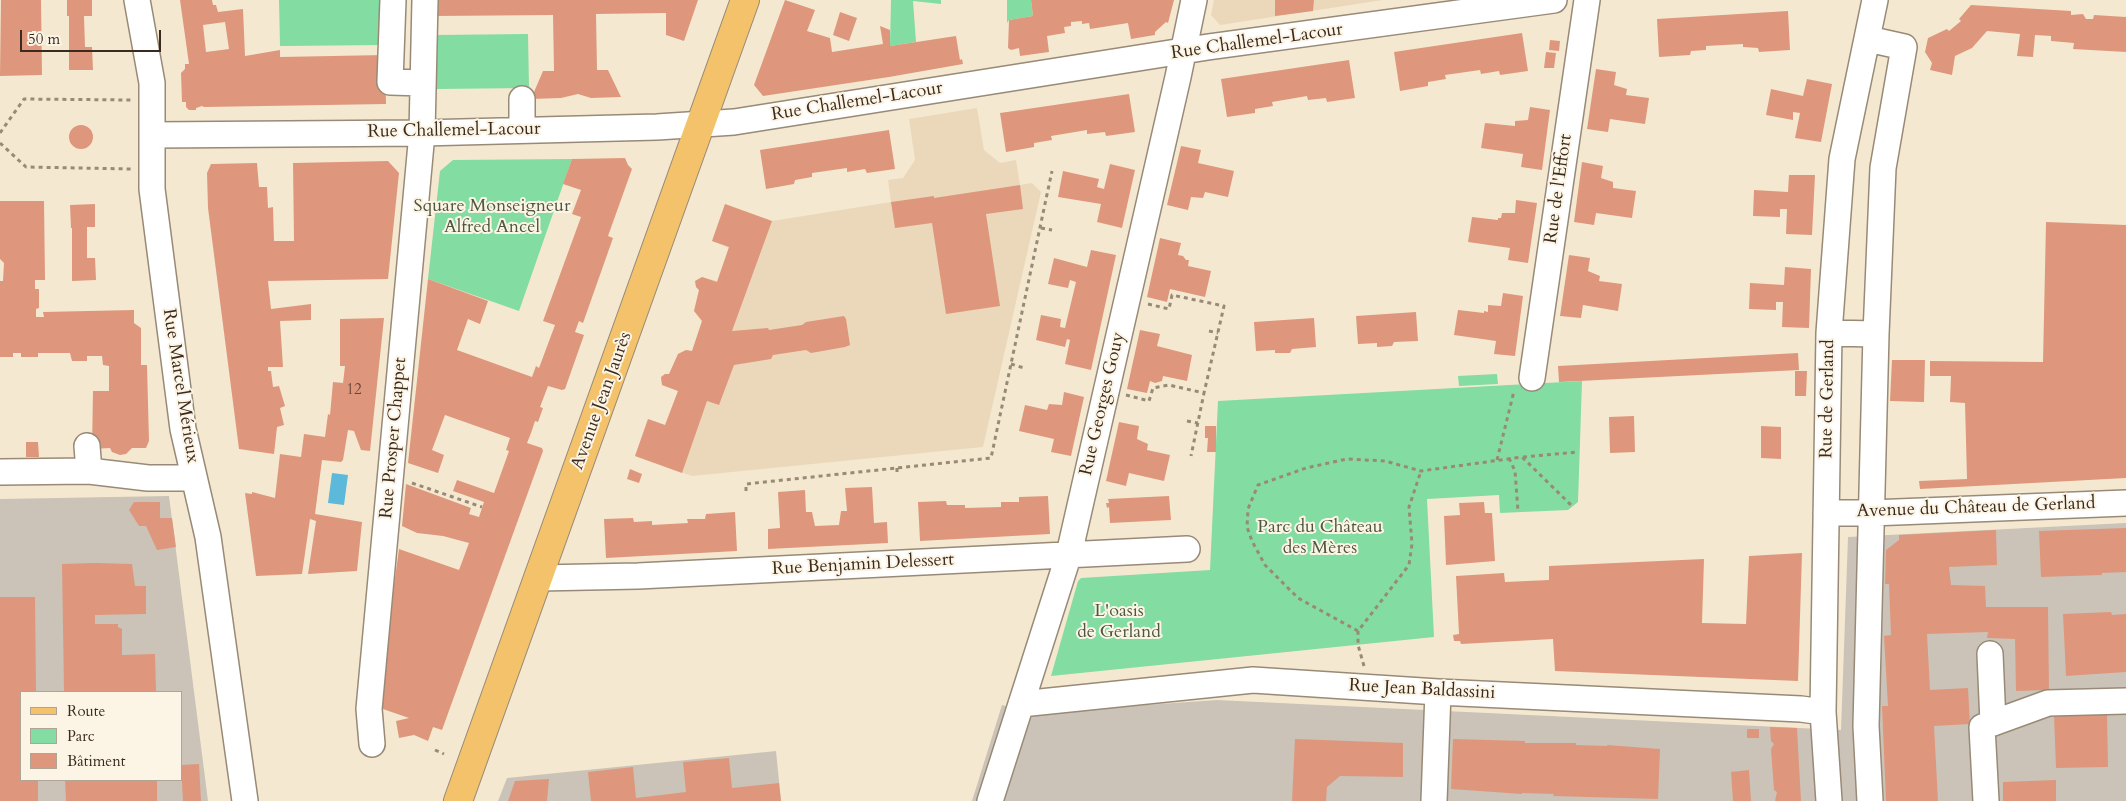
<!DOCTYPE html>
<html>
<head>
<meta charset="utf-8">
<style>
	body { margin:0 }
	#map { position:relative; width:2126px; height:801px; overflow:hidden; background:#f4e9d0; font-family:Cardo,serif }
	canvas { display:block }
	.legend { position:absolute; left:20px; top:691px; width:162px; height:90px; box-sizing:border-box; background:#fcf5e5; border:1px solid #afa495; margin:0; padding:6px 9px; list-style:none; font-size:15px; color:#3b2a1e }
	.legend li { display:flex; align-items:center; gap:10px; height:25px }
	.legend b { width:25px; border:1px solid #afa495 }
	.scale { position:absolute; left:20px; top:30px; width:141px; height:22px; box-sizing:border-box; border:2px solid #3b2a1e; border-top:0; padding-left:6px; font-size:15px; line-height:18px; white-space:nowrap; color:#3b2a1e; -webkit-text-stroke:4px #fcf5e5; paint-order:stroke }
</style>
</head>
<body>
<div id="map">
<canvas width="2126" height="801"></canvas>
<ul class="legend">
<li><b style="height:6px;background:#f3c26a"></b>Route</li>
<li><b style="height:14px;background:#83dca1"></b>Parc</li>
<li><b style="height:14px;background:#de977c"></b>Bâtiment</li>
</ul>
<div class="scale">50 m</div>
</div>
<script>
const g = document.querySelector('canvas').getContext('2d');
g.lineJoin = 'round';
function fill(path, color) { g.fillStyle = color; g.fill(path, 'evenodd'); }
const shape = rows => new Path2D(rows.map(r => 'M' + r).join(''));
function strokePath(path, color, width, dash) { g.strokeStyle = color; g.lineWidth = width; g.lineCap = dash ? 'butt' : 'round'; g.setLineDash(dash || []); g.stroke(path); }
function drawText(font, color, halo, rows, align = 'center') {
  g.font = font + ' Cardo,serif'; g.lineWidth = 4; g.setLineDash([]); g.textBaseline = 'middle'; g.strokeStyle = halo; g.fillStyle = color; for (const [text, x, y, turn = 0] of rows) {
    g.save(); g.translate(x, y); g.rotate((+turn || 0) * Math.PI / 180); g.textAlign = isNaN(turn) ? turn : align; if (halo) g.strokeText(text, 0, 0); g.fillText(text, 0, 0); g.restore();
  }
}
fill(shape([
	[1214,0,1383,0,1220,25,1211,15],
	[977,108,984,150,1000,163,1016,160,1020,185,1032,183,1041,192,983,447,692,476,635,456,648,419,665,425,678,391,662,385,661,377,665,374,669,374,678,354,686,350,692,351,702,321,694,311,699,290,696,287,695,281,702,277,717,281,729,248,712,241,725,204,772,221,891,202,888,180,903,178,915,160,909,119]
]), '#ebd8ba');
fill(shape([
	[169,496,208,801,0,801,0,499],
	[21,692,181,692,181,780,21,780],
	[2126,523,2126,801,972,801,1002,705,1032,713,1217,700,1841,730,1848,537],
	[776,751,781,801,498,801,507,778]
]), '#cbc3b8');
fill(shape([
	[279,0,389,0,387,45,280,46],
	[891,0,941,0,941,4,913,1,916,42,890,46],
	[1007,0,1031,0,1033,16,1009,20,1007,23],
	[528,34,529,88,436,89,435,35],
	[572,159,519,311,428,279,440,171,453,160],
	[1497,374,1498,384,1459,386,1458,376],
	[1582,381,1578,502,1568,510,1500,513,1499,495,1427,499,1434,637,1051,676,1078,581,1081,578,1210,570,1218,401]
]), '#83dca1');
fill(shape([
	[332,473,348,475,344,505,328,503]
]), '#5cb9da');
fill(shape([
	[1,0,41,0,42,75,0,76],
	[67,0,92,0,92,16,84,16,85,47,92,47,93,70,69,70,69,16,67,16],
	[180,0,212,0,213,5,216,5,218,12,243,9,245,56,280,50,280,57,385,55,386,104,204,107,202,106,196,108,196,110,189,110,186,107,186,102,182,102,181,73,185,69,185,64,189,64],
	[225,22,229,49,206,52,203,25],
	[433,0,698,0,684,41,666,35,666,13,596,14,597,70,608,70,621,97,591,98,578,94,561,98,531,99,543,71,554,71,553,15,434,16],
	[785,0,815,10,807,31,830,38,832,52,883,44,880,26,890,30,890,46,956,36,960,60,962,59,963,64,889,77,763,96,754,85],
	[1031,0,1174,0,1168,23,1166,22,1155,32,1155,35,1131,39,1128,23,1090,29,1089,23,1082,24,1082,21,1071,22,1071,26,1064,27,1065,33,1047,36,1049,52,1020,56,1019,48,1011,50,1008,48,1009,20,1033,16],
	[1275,0,1314,0,1313,11,1275,16],
	[1971,5,2071,11,2071,15,2083,14,2086,19,2093,19,2094,15,2126,17,2126,52,2073,49,2074,43,2051,41,2051,36,2035,35,2033,57,2017,56,2020,34,1987,31,1972,48,1955,56,1952,75,1930,70,1932,63,1925,52,1928,38,1947,29,1949,31,1961,21,1959,19],
	[1788,11,1790,50,1759,52,1758,48,1743,47,1743,44,1706,46,1706,50,1691,51,1690,55,1659,57,1657,19],
	[840,12,857,18,849,41,833,35],
	[1522,33,1528,71,1500,75,1499,71,1481,74,1480,70,1445,75,1446,79,1428,82,1428,86,1400,91,1394,52],
	[1550,40,1560,41,1559,51,1549,50],
	[1546,52,1556,53,1554,68,1544,68],
	[1349,60,1355,98,1327,102,1326,98,1308,100,1307,96,1272,102,1273,106,1255,109,1255,113,1227,117,1221,79],
	[1596,69,1616,72,1614,85,1627,89,1626,95,1649,98,1645,124,1610,119,1608,132,1587,129],
	[1807,79,1832,84,1821,142,1795,138,1800,113,1793,112,1793,120,1766,115,1771,89,1803,96],
	[1129,94,1135,132,1106,136,1105,132,1087,134,1087,130,1051,136,1052,140,1034,143,1034,147,1006,152,1000,113],
	[1530,107,1550,110,1542,170,1521,167,1523,154,1481,148,1485,123,1515,126,1515,121,1528,120],
	'69 137a12 12 0 1 1 24 0a12 12 0 1 1-24 0Z',
	[889,130,895,169,867,173,865,169,847,172,847,168,812,173,812,177,795,180,794,184,766,189,760,150],
	[1181,146,1201,150,1198,163,1234,171,1228,197,1205,192,1203,198,1191,197,1188,210,1167,205],
	[625,158,628,165,632,169,608,236,613,238,583,323,579,321,575,332,584,335,565,389,562,390,548,386,540,407,543,408,538,422,535,421,531,433,527,443,542,448,543,451,442,730,433,727,428,741,414,735,399,738,396,721,409,718,377,707,399,549,459,570,469,543,443,536,417,533,402,526,406,484,471,508,469,514,479,517,484,502,453,491,457,480,494,493,509,451,506,450,510,438,445,415,432,450,444,455,438,473,408,463,428,279,488,301,480,324,468,319,457,350,532,377,536,366,539,368,555,325,543,321,581,217,572,214,581,190,563,184,572,159],
	[388,161,399,173,388,279,268,281,271,309,311,304,311,320,280,321,283,367,268,367,268,371,271,371,273,387,279,386,285,406,280,408,284,425,277,427,274,454,239,449,208,208,207,173,211,164,257,163,259,187,267,187,268,208,273,207,274,241,294,241,293,163],
	[1582,162,1603,166,1601,178,1613,182,1613,188,1636,191,1632,218,1596,213,1594,225,1574,222],
	[1110,164,1135,170,1122,228,1097,222,1101,204,1058,197,1063,171,1099,179,1097,187,1104,189],
	[1789,175,1815,175,1812,235,1786,234,1787,209,1780,209,1780,217,1753,216,1754,190,1788,192],
	[1020,185,1023,209,986,214,1000,306,946,314,932,223,895,228,891,202,934,196,934,198],
	[1516,200,1537,203,1528,263,1508,260,1510,248,1468,242,1472,217,1498,220,1498,218,1501,218,1502,213,1515,213],
	[0,201,44,201,45,280,35,280,35,289,39,289,39,308,36,309,36,317,44,317,43,312,134,310,134,323,141,328,141,365,147,365,149,441,146,448,132,448,126,454,120,455,112,452,110,448,92,449,93,391,109,391,109,366,103,365,102,356,87,356,87,361,72,361,70,353,38,353,38,357,21,357,21,353,13,353,13,357,0,357,0,281,3,281,4,263,0,259],
	[95,204,95,227,87,227,87,258,95,258,96,280,72,281,72,228,71,228,70,205],
	[725,204,772,221,732,331,768,328,769,330,802,325,806,322,844,316,846,319,850,345,845,347,811,353,806,350,773,355,771,359,734,365,719,405,707,401,682,473,635,456,648,419,665,425,678,391,662,385,661,377,665,374,669,374,678,354,686,350,692,351,702,321,694,311,699,290,696,287,695,281,702,277,717,282,729,247,712,241],
	[2046,222,2126,225,2126,478,1920,489,1919,481,1967,479,1965,403,1950,402,1951,376,1930,376,1930,361,2043,362],
	[1160,238,1181,243,1178,255,1183,256,1186,260,1189,260,1188,266,1211,271,1205,297,1170,289,1167,302,1147,297],
	[1091,250,1116,255,1091,370,1065,364,1070,340,1067,339,1065,347,1036,340,1041,315,1061,319,1060,327,1065,328,1076,282,1070,280,1068,288,1048,284,1054,258,1087,267],
	[1569,255,1590,258,1588,271,1600,276,1599,281,1622,284,1618,311,1583,305,1581,318,1560,316],
	[1785,267,1811,269,1809,328,1782,327,1783,302,1776,302,1776,310,1749,309,1750,283,1784,285],
	[1503,293,1523,296,1515,356,1494,354,1496,341,1454,335,1458,310,1484,313,1484,311,1488,312,1488,305,1501,306],
	[1416,312,1418,341,1394,342,1392,346,1377,347,1377,343,1358,344,1356,316],
	[384,318,370,451,361,450,354,431,348,430,343,460,341,462,322,460,315,514,362,522,357,571,308,574,316,521,310,519,302,574,256,576,245,493,252,494,252,492,275,498,280,454,301,457,304,434,325,437,328,414,330,415,333,382,343,383,345,366,340,366,340,319],
	[1314,318,1316,347,1292,349,1290,353,1275,353,1275,350,1256,351,1254,322],
	[1140,330,1160,334,1157,346,1192,355,1187,381,1163,376,1162,381,1155,383,1150,381,1147,393,1127,389],
	[1798,353,1799,370,1559,382,1558,366],
	[1892,360,1925,360,1924,402,1890,401],
	[1795,371,1807,371,1806,396,1795,396],
	[1064,392,1084,397,1071,456,1051,452,1054,439,1019,431,1025,405,1047,410,1049,404,1062,405],
	[1634,416,1635,452,1610,453,1609,417],
	[1119,422,1139,426,1137,439,1148,444,1147,450,1170,455,1164,481,1129,473,1126,486,1106,481],
	[1205,426,1216,426,1216,452,1207,452,1208,438,1205,438],
	[1761,426,1781,427,1781,459,1761,458],
	[26,442,38,442,39,457,26,457],
	[630,469,642,474,639,483,627,479],
	[872,487,874,523,887,522,888,543,768,549,768,529,780,528,778,492,805,490,806,512,812,512,815,526,839,525,841,511,847,511,845,488],
	[1048,496,1050,534,920,541,918,502,946,501,947,505,965,505,965,508,1001,507,1001,502,1019,502,1019,497],
	[1169,496,1171,520,1110,523,1109,507,1107,508,1106,503,1109,503,1108,499],
	[134,502,160,502,160,518,172,518,176,547,157,550,146,526,139,526,129,510],
	[1484,502,1485,513,1492,513,1495,561,1446,565,1444,516,1460,515,1459,503],
	[735,512,737,551,606,558,604,519,633,518,634,522,652,521,652,525,688,523,687,519,705,519,706,514],
	[2126,528,2126,572,2102,573,2102,575,2041,577,2039,531],
	[1996,530,1997,565,1949,567,1951,585,1985,586,1986,607,2048,607,2049,690,2016,691,2015,639,1987,638,1988,632,1927,634,1930,690,1968,688,1970,724,1934,726,1938,801,1886,801,1882,706,1888,706,1884,636,1891,635,1889,584,1885,584,1886,550,1899,540,1899,535],
	[1802,553,1798,681,1555,671,1553,639,1461,644,1460,641,1454,641,1453,635,1459,634,1456,576,1504,573,1505,582,1549,580,1549,566,1704,559,1702,623,1746,624,1749,556],
	[95,563,132,564,135,586,146,586,146,614,95,615,95,624,118,624,118,627,122,629,122,655,155,654,156,692,64,692,62,564],
	[0,597,35,597,36,692,21,692,21,780,38,780,38,801,0,801],
	[2111,612,2112,615,2126,614,2126,672,2066,676,2063,614],
	[2107,714,2108,767,2056,768,2054,715],
	[1770,727,1797,728,1801,801,1775,801,1777,792,1774,790,1771,749,1774,744,1771,741],
	[1747,729,1759,729,1759,738,1747,738],
	[1295,739,1403,743,1403,777,1340,776,1327,787,1326,801,1292,801],
	[1453,739,1525,741,1525,743,1576,743,1576,745,1607,746,1607,745,1660,749,1658,799,1553,796,1554,794,1522,793,1522,794,1451,789],
	[729,758,732,788,779,783,781,801,591,801,588,772,633,767,636,798,686,792,683,762],
	[199,764,201,801,183,801,181,765],
	[1749,770,1751,801,1733,801,1731,772],
	[549,779,547,801,508,801,515,781],
	[65,780,157,780,157,801,66,801],
	[2056,780,2056,801,2003,801,2003,782]
]), '#de977c');
const minor = shape([
	[137,0,152,83,152,189,183,429,208,537,245,801],
	[393,0,390,82,423,83],
	[1868,39,1904,47,1883,168,1876,334,1866,726,1870,801],
	[522,99,522,130],
	[153,135,422,133,657,127,734,122,1208,47,1554,0],
	[1829,333,1876,334],
	[1532,378,1587,0],
	[87,446,89,471],
	[0,472,89,471,148,478,194,478],
	[1826,513,1871,513,2126,503],
	[539,578,638,576,1187,549],
	[1990,654,1993,723],
	[1021,704,1253,680,1438,692,1801,709,1823,712],
	[372,744,369,709,422,133,425,0],
	[990,801,1069,554,1178,77,1194,0],
	[1434,801,1438,692],
	[1829,801,1823,712,1829,333,1842,159,1875,0],
	[1986,801,1982,727,2048,703,2126,701]
]);
const major = shape([
	[458,801,745,0]
]);
strokePath(minor, '#988a77', 28);
strokePath(major, '#988a77', 30);
strokePath(shape([
	[0,133,24,99,131,100],
	[0,143,26,167,133,169],
	[1041,228,1052,230],
	[1148,304,1169,309,1172,295,1224,306,1204,393],
	[1209,331,1218,333],
	[1011,364,1024,368],
	[1126,395,1149,401,1153,388,1169,385,1204,393,1191,456],
	[1187,421,1198,423],
	[1523,457,1578,452],
	[1509,458,1515,471,1518,511],
	[1497,460,1514,391],
	[897,468,897,476],
	[412,483,482,507],
	[746,491,746,484,991,458,1052,171],
	[1358,631,1298,598,1265,565,1252,541,1247,527,1248,509,1258,485,1306,468,1347,459,1385,461,1421,471,1522,457,1571,505],
	[1364,666,1358,645,1358,631,1409,565,1412,544,1409,507,1421,471],
	[435,750,444,754]
]), '#988a77', 3, [4, 4]);
strokePath(minor, '#fff', 25);
strokePath(major, '#f3c26a', 28);
drawText('15px', '#644536', null, [
	["12",354,391]
]);
drawText('18px', '#3b2a1e', '#fcf5e5', [
	["Rue Challemel-Lacour",1257,42,-8],
	["Rue Challemel-Lacour",857,102,-9],
	["Rue Challemel-Lacour",454,131,-1],
	["Rue de l'Effort",1559,189,-82],
	["Rue Marcel Mérieux",180,386,81],
	["Rue de Gerland",1828,399,-89],
	["Avenue Jean Jaurès",602,401,-70],
	["Rue Georges Gouy",1103,404,-77],
	["Rue Prosper Chappet",394,438,-85],
	["Avenue du Château de Gerland",1976,508,-2],
	["Rue Benjamin Delessert",863,565,-3],
	["Rue Jean Baldassini",1422,690,3]
]);
drawText('18px', '#4d563f', '#fcf5e5', [
	["Square Monseigneur",492,207],
	["Alfred Ancel",492,228],
	["Parc du Château",1320,528],
	["des Mères",1320,549],
	["L'oasis",1119,612],
	["de Gerland",1119,633]
]);
</script>
</body>
</html>
